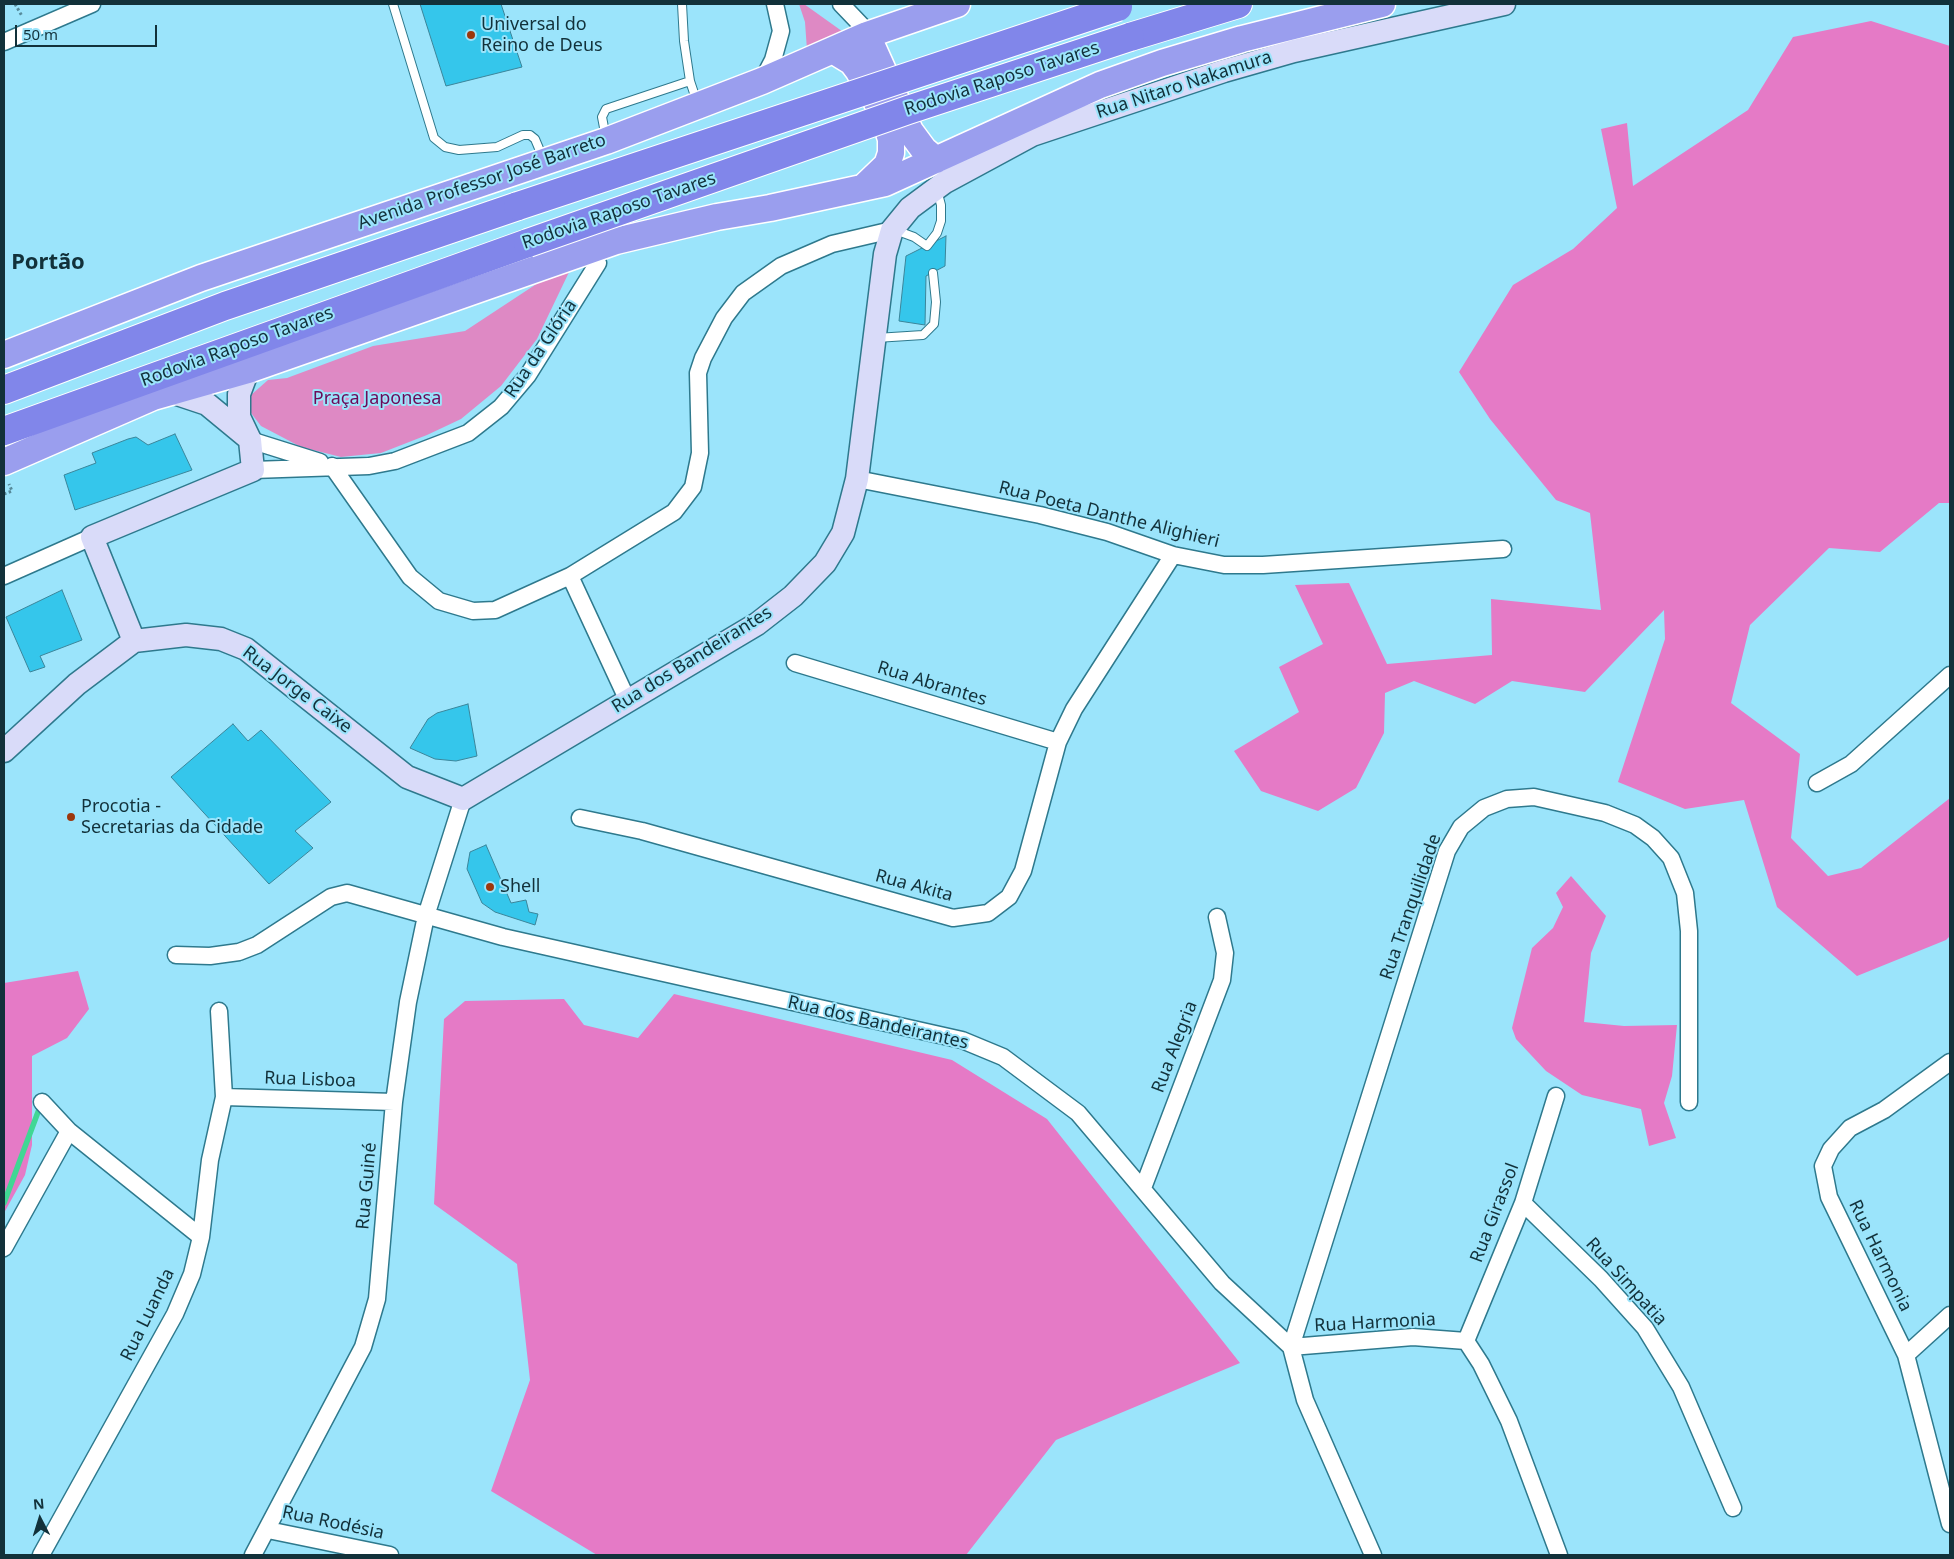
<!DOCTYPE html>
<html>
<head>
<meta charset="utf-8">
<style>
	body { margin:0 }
	#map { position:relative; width:1954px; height:1559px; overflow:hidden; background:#9be4fb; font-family:"Noto Sans",sans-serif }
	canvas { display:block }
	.frame { position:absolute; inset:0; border:5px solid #12313a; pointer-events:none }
	.north { position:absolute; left:15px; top:1494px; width:50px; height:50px; -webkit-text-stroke:4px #9be4fb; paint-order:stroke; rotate:355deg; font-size:14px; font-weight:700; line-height:20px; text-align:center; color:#12313a }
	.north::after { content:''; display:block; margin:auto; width:18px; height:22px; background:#12313a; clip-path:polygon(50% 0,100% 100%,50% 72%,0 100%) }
	.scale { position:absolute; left:15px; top:25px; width:142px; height:22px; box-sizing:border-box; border:2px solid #12313a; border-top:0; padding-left:6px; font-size:15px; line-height:18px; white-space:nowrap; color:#12313a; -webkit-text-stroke:4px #9be4fb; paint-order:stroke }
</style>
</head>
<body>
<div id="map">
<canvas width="1954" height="1559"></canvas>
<div class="frame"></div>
<div class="north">N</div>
<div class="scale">50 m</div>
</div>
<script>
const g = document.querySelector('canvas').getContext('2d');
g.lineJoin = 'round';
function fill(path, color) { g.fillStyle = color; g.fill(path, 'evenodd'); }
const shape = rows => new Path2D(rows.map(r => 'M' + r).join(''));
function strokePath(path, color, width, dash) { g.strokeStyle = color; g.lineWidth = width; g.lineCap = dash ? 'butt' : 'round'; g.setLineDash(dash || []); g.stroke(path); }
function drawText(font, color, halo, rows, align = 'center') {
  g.font = font + ' "Noto Sans",sans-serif'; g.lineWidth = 4; g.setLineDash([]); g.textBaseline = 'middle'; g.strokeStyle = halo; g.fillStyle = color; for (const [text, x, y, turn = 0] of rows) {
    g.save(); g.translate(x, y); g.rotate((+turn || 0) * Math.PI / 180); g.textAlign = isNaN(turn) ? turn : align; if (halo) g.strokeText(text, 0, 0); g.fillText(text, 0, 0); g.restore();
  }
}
fill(shape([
	[799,4,804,4,846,34,807,50,805,22],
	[571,268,537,339,501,386,461,419,427,435,381,453,341,457,301,447,261,426,251,413,251,395,268,380,287,378,373,346,465,331,541,281]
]), '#de89c4');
fill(shape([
	[1871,21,1950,46,1950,503,1939,503,1880,552,1829,548,1750,625,1731,703,1800,754,1791,838,1828,876,1861,868,1950,798,1950,936,1946,940,1857,976,1777,907,1744,800,1685,809,1618,782,1665,639,1664,610,1585,692,1512,681,1475,704,1414,681,1385,693,1384,733,1356,788,1318,811,1261,791,1234,751,1299,712,1279,667,1323,644,1295,585,1349,583,1387,664,1492,655,1491,599,1601,610,1590,513,1556,500,1490,419,1459,372,1513,285,1573,249,1617,208,1601,129,1627,123,1633,186,1748,110,1793,37],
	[1571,876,1606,916,1591,953,1584,1022,1624,1026,1677,1025,1672,1076,1664,1103,1676,1138,1649,1146,1641,1109,1582,1095,1546,1071,1516,1039,1512,1028,1532,948,1553,928,1563,907,1556,893],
	[78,971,89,1009,67,1038,32,1056,32,1145,25,1175,4,1213,4,983],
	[674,994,952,1060,1047,1119,1240,1363,1056,1440,966,1555,597,1555,491,1491,530,1380,517,1264,434,1204,444,1019,465,1001,564,999,584,1025,638,1038]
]), '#e57ac6');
strokePath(shape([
	[4,1203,41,1104]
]), '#40d794', 5.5);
const building = shape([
	[420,4,501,4,522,67,446,86,420,4],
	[946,236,945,266,926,276,925,325,899,321,906,256,946,236],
	[175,434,192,470,75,510,64,475,96,463,92,453,128,439,136,437,148,445,175,434],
	[62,590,82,640,40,656,45,667,30,672,6,617,62,590],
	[468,704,477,756,456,761,435,759,410,748,428,719,437,713,468,704],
	[233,724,248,741,261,730,331,802,295,831,313,848,269,884,171,777,233,724],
	[486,845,511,903,526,900,529,912,538,914,535,925,495,912,482,903,467,869,470,852,486,845]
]);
fill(building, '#35c6eb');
strokePath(building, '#3b859a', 1);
const service = shape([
	[393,4,434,138,445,147,459,150,497,147,523,135,530,135,535,139,543,158],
	[682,4,684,41,690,81],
	[606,138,602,117,606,109,690,81,697,102],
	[895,230,914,237,927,246,937,233,941,221,941,205,937,190],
	[876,338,923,335,934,324,936,302,933,273]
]);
const minor = shape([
	[841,4,864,28,867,35],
	[4,42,92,4],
	[762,81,773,60,781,31,775,4],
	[250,440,320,462],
	[332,466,410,577,439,601,473,611,495,610,570,576,674,512,693,487,700,453,698,373,703,358,724,318,743,293,781,266,832,244,892,230],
	[253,470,369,466,395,461,468,433,501,407,528,375,598,263],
	[857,479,1040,515,1107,532,1173,555,1224,565,1263,565,1503,549],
	[4,576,92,537],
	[570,576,628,701],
	[795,663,1058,742],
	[1817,783,1851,764,1950,675],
	[580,818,642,831,953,918,988,913,1009,897,1023,871,1058,742,1074,709,1173,555],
	[176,955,210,956,239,952,257,945,331,897,347,893,503,937,962,1040,1003,1057,1078,1113,1222,1283,1291,1347,1305,1400,1373,1555],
	[1950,1062,1884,1110,1850,1128,1831,1149,1823,1166,1829,1197,1906,1355,1950,1524],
	[224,1097,394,1102],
	[42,1102,69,1131,201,1237],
	[1143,1188,1222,980,1225,953,1217,917],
	[1523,1203,1601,1279,1645,1328,1681,1387,1733,1508],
	[4,1248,69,1131],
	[1466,1341,1523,1203,1556,1096],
	[1466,1341,1481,1364,1509,1421,1559,1555],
	[1291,1347,1447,851,1461,827,1484,808,1507,799,1534,797,1605,813,1635,825,1653,838,1671,858,1685,893,1689,931,1689,1102],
	[1291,1347,1413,1337,1466,1341],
	[1906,1355,1950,1315],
	[268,1530,390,1555],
	[41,1555,175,1314,192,1274,201,1237,210,1160,224,1097,219,1011],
	[253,1555,363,1347,377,1299,394,1102,408,1002,426,916,463,799]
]);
const secondary = shape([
	[171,392,207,404,247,437],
	[134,641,92,537,253,470,250,440,239,417,239,394,248,370],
	[4,751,77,684,134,641,186,635,221,639,246,649,407,777,463,799,757,624,793,596,825,563,843,533,857,479,885,254,892,230,910,208,945,182,1032,135,1224,71,1294,51,1504,4]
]);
const trunk = shape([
	[867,35,910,131,924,150,936,160],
	[834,51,852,62,858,70,882,111,891,139,891,153,887,165,864,187],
	[4,355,201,278,606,141,762,81,867,35,957,4],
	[4,462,153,397,248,370,616,241,717,217,770,208,885,183,1100,85,1162,63,1242,39,1382,4]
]);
const motorway = shape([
	[1130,37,1238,4],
	[4,390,225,306,518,206],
	[4,431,528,243]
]);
strokePath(service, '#2e798d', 10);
strokePath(minor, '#2e798d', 19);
strokePath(secondary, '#2e798d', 25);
strokePath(trunk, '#fff', 29);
strokePath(motorway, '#fff', 30);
strokePath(shape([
	[15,4,22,16],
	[4,494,12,491,9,484]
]), '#568a9a', 3, [2.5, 2.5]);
strokePath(service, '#fff', 8);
strokePath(minor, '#fff', 16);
strokePath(secondary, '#d9dbf9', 22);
strokePath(trunk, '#9a9eee', 26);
strokePath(motorway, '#8186ea', 28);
const motorwayBridge = shape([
	[518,206,1118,7],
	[528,243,908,110,1130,37]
]);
strokePath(motorwayBridge, '#fff', 30, []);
strokePath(motorwayBridge, '#8186ea', 28);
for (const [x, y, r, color] of [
	[471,35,5,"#9c370c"],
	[71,817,5,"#9c370c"],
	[490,887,5,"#9c370c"]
]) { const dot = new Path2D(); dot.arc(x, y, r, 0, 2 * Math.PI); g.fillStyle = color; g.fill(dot); strokePath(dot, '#9be4fb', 2); }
drawText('18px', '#12313a', '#9be4fb', [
	["Universal do",481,25],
	["Reino de Deus",481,46],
	["Procotia -",81,807],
	["Secretarias da Cidade",81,828],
	["Shell",500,887]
], 'left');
drawText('18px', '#12313a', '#9be4fb', [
	["Rodovia Raposo Tavares",1002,79,-18],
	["Rua Nitaro Nakamura",1184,85,-18],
	["Avenida Professor José Barreto",482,182,-19],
	["Rodovia Raposo Tavares",619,211,-19],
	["Rodovia Raposo Tavares",237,347,-20],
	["Rua da Glória",541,349,-56],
	["Rua Poeta Danthe Alighieri",1109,515,14],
	["Rua dos Bandeirantes",692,660,-32],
	["Rua Abrantes",932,684,17],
	["Rua Jorge Caixe",297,690,37],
	["Rua Akita",914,886,15],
	["Rua Tranquilidade",1411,907,-71],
	["Rua dos Bandeirantes",878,1023,13],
	["Rua Alegria",1175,1047,-69],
	["Rua Lisboa",310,1080,2],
	["Rua Guiné",367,1186,-85],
	["Rua Girassol",1495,1213,-69],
	["Rua Harmonia",1880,1256,64],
	["Rua Simpatia",1626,1282,48],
	["Rua Luanda",148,1315,-64],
	["Rua Harmonia",1375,1323,-3],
	["Rua Rodésia",333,1523,12]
]);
drawText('18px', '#6d0a58', '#9be4fb', [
	["Praça Japonesa",377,399]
]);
drawText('bold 22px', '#12313a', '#9be4fb', [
	["Portão",48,263]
]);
</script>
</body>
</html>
